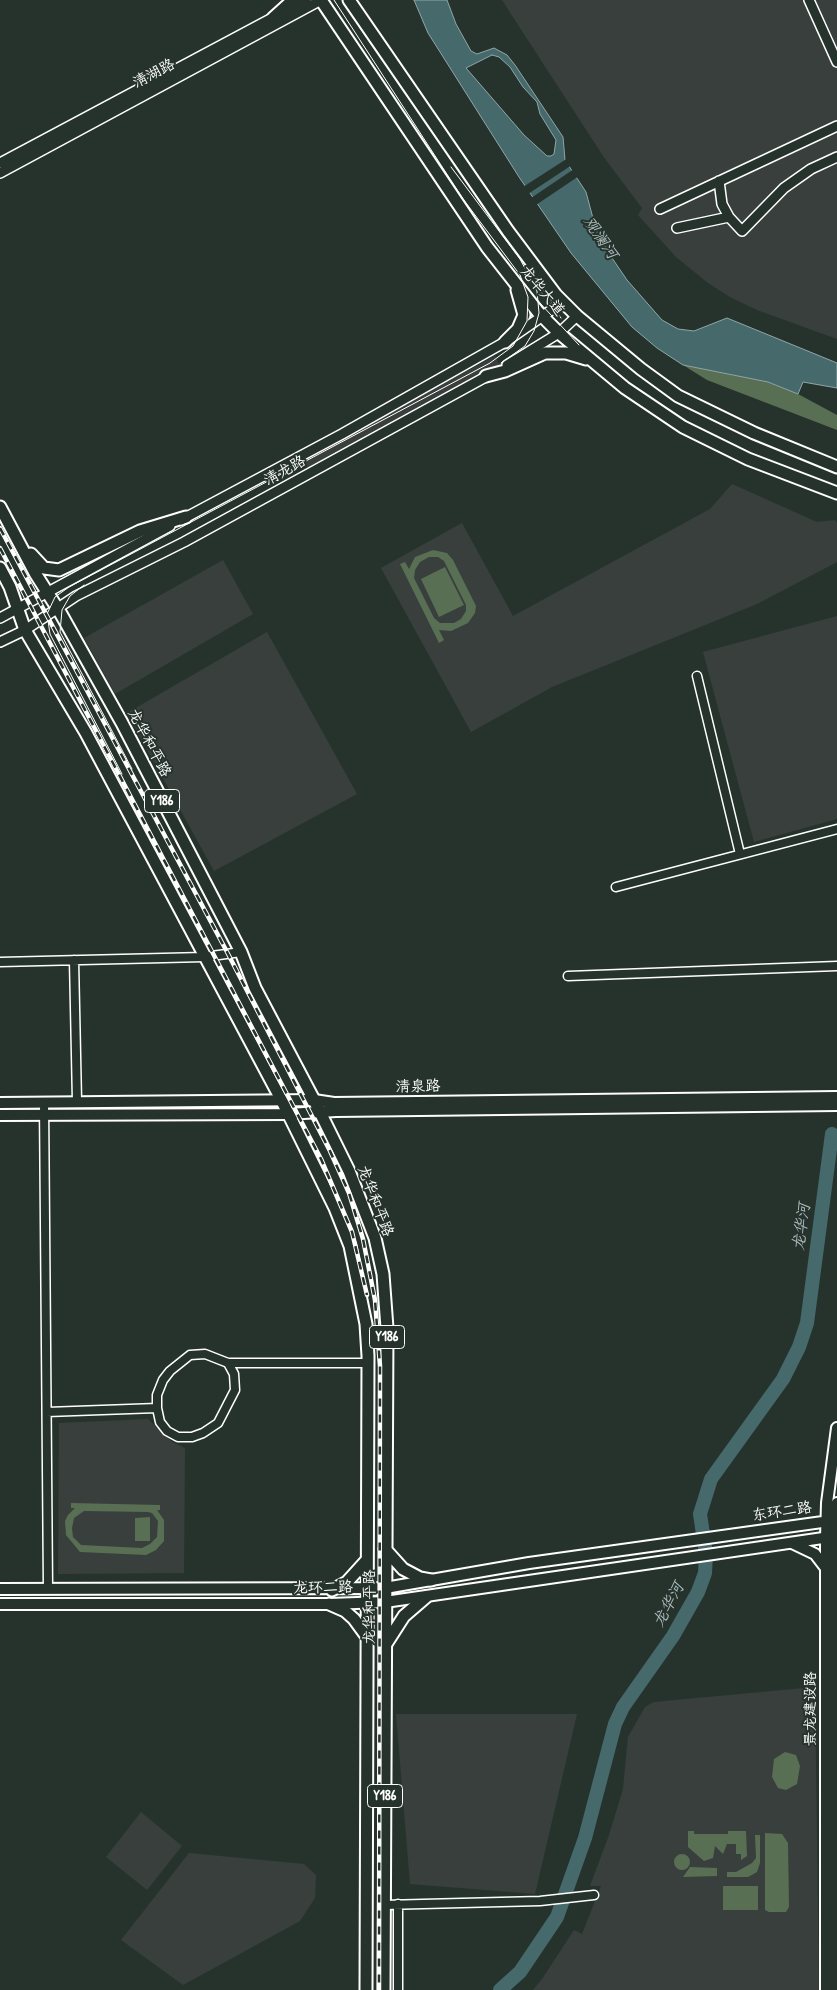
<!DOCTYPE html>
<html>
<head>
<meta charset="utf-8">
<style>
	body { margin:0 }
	canvas { display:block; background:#26332d }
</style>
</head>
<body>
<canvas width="837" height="1990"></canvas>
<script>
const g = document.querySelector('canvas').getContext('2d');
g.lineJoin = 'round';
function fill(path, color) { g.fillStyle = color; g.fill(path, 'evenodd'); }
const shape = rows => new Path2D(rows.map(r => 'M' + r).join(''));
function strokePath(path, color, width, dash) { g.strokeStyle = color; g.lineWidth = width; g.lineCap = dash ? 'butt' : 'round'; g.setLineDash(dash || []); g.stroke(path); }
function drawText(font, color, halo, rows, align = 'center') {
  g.font = font + ' "Patrick Hand","LXGW WenKai TC",sans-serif'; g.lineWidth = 4; g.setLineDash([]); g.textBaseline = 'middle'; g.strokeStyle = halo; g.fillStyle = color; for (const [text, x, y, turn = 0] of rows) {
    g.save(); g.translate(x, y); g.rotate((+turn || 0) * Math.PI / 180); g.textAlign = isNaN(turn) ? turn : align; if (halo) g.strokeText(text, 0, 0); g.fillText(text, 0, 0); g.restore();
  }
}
fill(shape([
	[502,0,837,0,837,339,757,310,730,297,708,283,676,257,638,215,642,208,603,156],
	[495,356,500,365,309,470,303,458],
	[732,484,817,522,835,520,837,523,837,562,757,604,552,687,471,732,381,568,462,523,513,616,710,509],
	[223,560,253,614,115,694,84,638],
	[837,616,837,819,754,842,703,652],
	[267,632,357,794,214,871,127,713],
	[148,1419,172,1442,185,1448,184,1573,58,1574,59,1423],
	[815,1687,819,1990,533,1990,542,1979,574,1930,582,1934,601,1886,590,1886,609,1835,623,1789,628,1737,645,1707,654,1702],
	[396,1714,577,1714,535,1894,410,1884],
	[141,1812,182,1846,147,1890,106,1857],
	[189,1853,304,1864,316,1875,315,1898,300,1921,183,1985,121,1940]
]), '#383f3d');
fill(shape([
	[683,365,768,382,798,394,837,415,837,430,707,380],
	[433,550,447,553,453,560,476,606,475,613,468,623,451,631,439,630,444,640,439,643,400,564,405,562,409,569,415,557],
	[429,557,438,557,444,561,466,605,466,611,461,619,454,623,440,623,434,618,414,578,415,570,420,562],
	[445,567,464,605,439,617,421,579],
	[71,1503,160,1505,160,1510,157,1510,164,1520,164,1541,156,1550,146,1555,80,1552,66,1535,65,1521,68,1515,75,1508,71,1508],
	[84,1511,148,1512,152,1513,158,1521,157,1537,150,1544,142,1548,81,1545,73,1537,72,1528,74,1518],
	[150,1517,150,1541,135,1541,135,1518],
	[785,1752,796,1755,800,1766,797,1784,786,1790,778,1788,772,1777,774,1759],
	[688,1831,694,1831,694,1834,728,1834,728,1831,746,1831,747,1856,741,1860,741,1854,736,1854,736,1844,727,1844,723,1854,715,1846,713,1858,704,1861,688,1847],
	[765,1833,782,1834,788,1843,789,1907,786,1912,769,1912,765,1910],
	[755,1835,760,1835,760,1863,757,1872,748,1877,727,1877,727,1872,736,1872,752,1863,756,1858],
	'674 1862a8 8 0 1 1 16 0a8 8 0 1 1-16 0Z',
	[690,1867,717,1868,717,1876,683,1877],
	[723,1886,758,1886,758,1910,723,1910]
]), '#596f54');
const water = shape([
	[414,0,447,0,456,24,471,51,477,54,494,48,507,55,515,65,563,137,565,160,586,192,594,222,610,255,627,280,662,320,678,329,694,331,727,318,837,363,837,388,803,382,798,394,768,382,683,365,657,348,632,327,571,253,519,177,428,33,414,0],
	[492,55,499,57,510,67,523,87,537,102,540,114,556,140,554,154,551,156,547,156,524,135,466,68,492,55]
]);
fill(water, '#466a6c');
strokePath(water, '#90a6a7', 1);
fill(shape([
	[568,158,572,165,528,194,523,187],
	[574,169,579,176,536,205,531,198]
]), '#26332d');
strokePath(shape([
	[500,1990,520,1972,557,1917,585,1838,615,1724,623,1707,673,1636,698,1592,705,1573,706,1554,700,1514,711,1479,783,1379,799,1347,807,1323,832,1134]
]), '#466a6c', 14);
const minor = shape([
	[697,676,740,854],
	[616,887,837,829],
	[74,960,77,1102],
	[0,962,204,957,241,952],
	[568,976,837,966],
	[44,1102,48,1589],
	[228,1363,234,1374,235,1390,218,1423,203,1433,192,1437,178,1437,167,1431,160,1422,157,1408,157,1395,163,1380,170,1371,190,1355,205,1354,228,1363,368,1363],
	[47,1412,157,1408],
	[398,1904,398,1990],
	[384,1905,540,1901,594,1895]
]);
const tertiary = shape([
	[809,0,837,62],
	[0,163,306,0],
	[0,173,321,0],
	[719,181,722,204,729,217,742,231,784,188,811,169,837,157],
	[660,209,837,126],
	[677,228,729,217],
	[507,365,559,333,577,316],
	[181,520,342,434,505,342,563,302],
	[0,618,170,526],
	[0,642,25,630,76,596,184,542,491,374]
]);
const secondary = shape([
	[0,1103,314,1100,334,1103,837,1097],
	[0,1115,288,1114,336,1111,837,1105],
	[792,1543,815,1554,825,1567],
	[0,1589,385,1588,529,1563,837,1520],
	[0,1604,329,1604,385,1602,837,1536],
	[826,1990,826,1537,827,1503,837,1428],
	[834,1990,833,1555,837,1503]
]);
const primary = shape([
	[321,0,487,247,538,312,559,333,625,388,683,427,748,459,837,493],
	[349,0,508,231,556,295,577,316,641,369,678,396,754,433,837,467],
	[273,18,293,0],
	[505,342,518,329,524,315,517,290],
	[486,376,505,371,545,353,566,353,586,359],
	[0,507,35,573,61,614,122,723,241,952,255,988,314,1100,349,1171,375,1238,383,1274,387,1328,384,1990],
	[31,554,44,568,59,570,140,531,186,517],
	[0,568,10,587,25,630,86,733,282,1101,335,1208,350,1246,366,1324,368,1356,366,1990],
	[385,1549,403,1569,420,1578,431,1580],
	[332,1590,347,1582,366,1561],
	[329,1604,345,1611,354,1619,365,1634],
	[386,1644,404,1616,426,1597]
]);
strokePath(minor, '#fff', 11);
strokePath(tertiary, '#fff', 12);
strokePath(secondary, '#fff', 14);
strokePath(primary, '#fff', 15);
strokePath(minor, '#26332d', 8);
strokePath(tertiary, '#26332d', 9);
strokePath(secondary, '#26332d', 10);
strokePath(primary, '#26332d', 11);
strokePath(shape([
	[451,167,520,259,537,291,539,313,534,331,525,346,501,363],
	[538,288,561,318],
	[538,301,579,345],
	[84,585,70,596,62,610,60,632,132,769],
	[122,774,50,634,47,614,55,597,69,587,490,363,513,346,527,321,528,297,520,275,463,199,334,0]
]), '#fff', 1);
const rail = shape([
	[0,528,226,950,330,1151,349,1193,363,1239,375,1300,380,1366,379,1990],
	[0,548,321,1159,352,1232,367,1295]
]);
strokePath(rail, '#fff', 4.5);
strokePath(rail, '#26332d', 2.5, [8]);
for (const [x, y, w] of [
	[162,801,35],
	[387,1337,35],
	[385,1796,35]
]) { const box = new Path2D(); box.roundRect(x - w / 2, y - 11.5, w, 23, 4); g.fillStyle = '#26332d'; g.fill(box); strokePath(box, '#fff', 1); }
drawText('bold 14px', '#fff', null, [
	["Y186",162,801],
	["Y186",387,1337],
	["Y186",385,1796]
]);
drawText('15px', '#fff', '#26332d', [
	["清湖路",154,74,-28],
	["龙华大道",542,291,50],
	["清龙路",285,471,-29],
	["龙华和平路",149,743,62],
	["清泉路",418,1087,-1],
	["龙华和平路",375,1201,69],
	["东环二路",782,1512,-8],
	["龙环二路",323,1588,-1],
	["龙华和平路",370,1607,-90],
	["景龙建设路",811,1709,-90]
]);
drawText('italic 16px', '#acbcbd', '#26332d', [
	["观澜河",600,238,55],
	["龙华河",802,1227,-82],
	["龙华河",669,1605,-62]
]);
</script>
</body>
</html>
